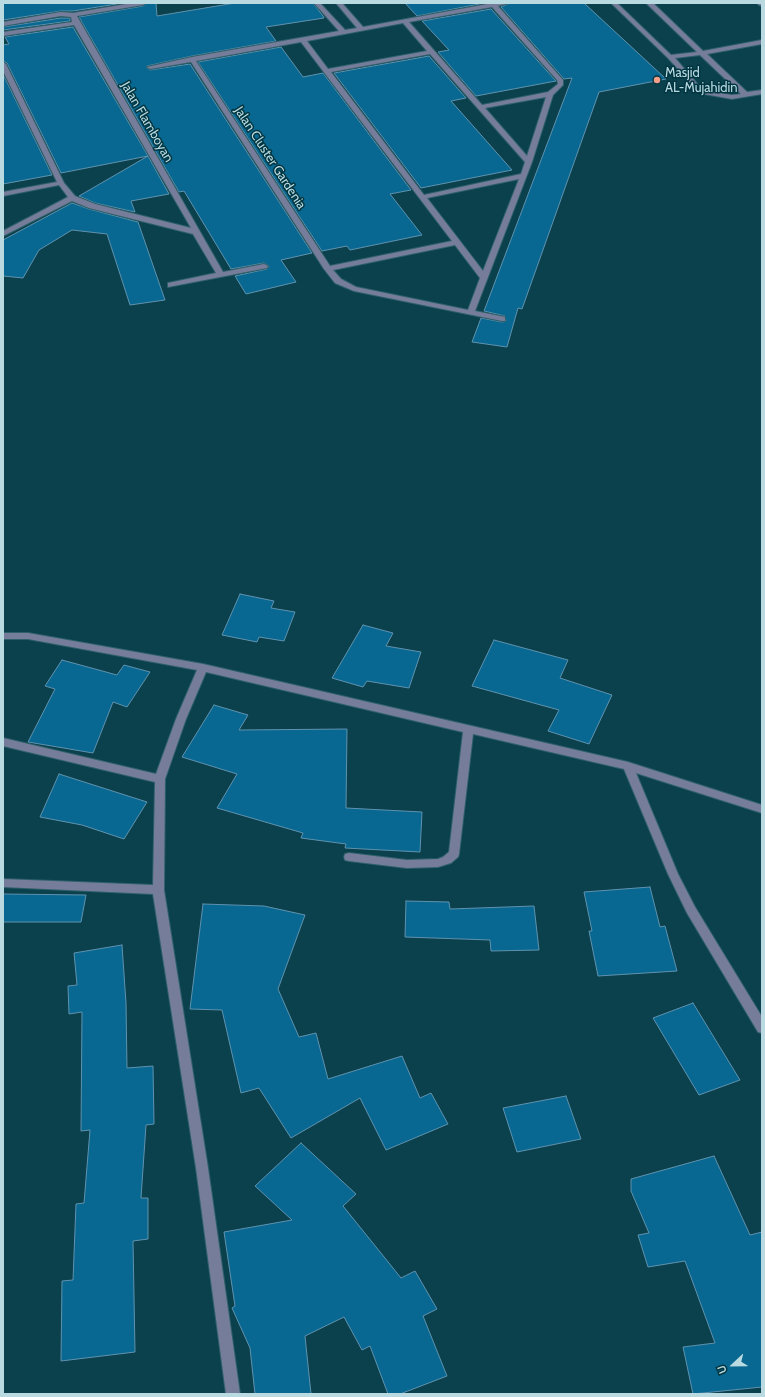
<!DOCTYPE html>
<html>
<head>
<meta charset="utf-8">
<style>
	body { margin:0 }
	#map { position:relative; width:765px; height:1397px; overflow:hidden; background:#0b414c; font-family:Cabin,sans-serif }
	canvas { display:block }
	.frame { position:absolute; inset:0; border:4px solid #badae2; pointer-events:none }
	.north { position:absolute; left:713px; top:1345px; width:40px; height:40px; -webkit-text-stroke:3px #003641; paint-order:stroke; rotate:248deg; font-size:11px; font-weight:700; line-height:16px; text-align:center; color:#badae2 }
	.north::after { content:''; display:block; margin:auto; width:14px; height:18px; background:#badae2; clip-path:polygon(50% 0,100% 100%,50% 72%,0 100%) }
</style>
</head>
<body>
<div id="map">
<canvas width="765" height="1397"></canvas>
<div class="frame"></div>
<div class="north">U</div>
</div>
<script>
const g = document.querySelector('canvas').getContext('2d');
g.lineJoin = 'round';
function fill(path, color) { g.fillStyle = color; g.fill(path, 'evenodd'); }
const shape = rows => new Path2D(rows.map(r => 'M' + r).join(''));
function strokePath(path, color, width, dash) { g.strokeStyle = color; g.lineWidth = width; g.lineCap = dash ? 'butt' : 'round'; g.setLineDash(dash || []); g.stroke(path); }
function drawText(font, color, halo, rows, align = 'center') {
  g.font = font + ' Cabin,sans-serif'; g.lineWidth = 3; g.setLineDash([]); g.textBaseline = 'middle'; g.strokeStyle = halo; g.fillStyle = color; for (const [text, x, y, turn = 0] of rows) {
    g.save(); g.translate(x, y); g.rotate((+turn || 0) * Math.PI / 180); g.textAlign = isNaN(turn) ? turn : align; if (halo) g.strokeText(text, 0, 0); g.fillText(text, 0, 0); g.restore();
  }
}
const building = shape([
	[3,3,123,3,73,11,61,11,3,20,3,3],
	[147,3,156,3,157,16,235,3,313,3,323,16,324,18,266,27,276,41,192,56,147,66,146,67,150,70,190,64,312,253,281,260,296,282,246,294,235,276,267,269,269,266,264,263,231,269,184,191,179,192,79,17,143,6,147,3],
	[405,3,485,3,417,16,405,3],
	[510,3,584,3,666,79,599,92,522,309,518,308,507,347,472,342,481,318,502,322,506,321,505,316,484,311,572,78,564,79,501,7,510,3],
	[491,9,556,81,476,96,438,52,449,50,422,21,491,9],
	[61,18,70,18,70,21,3,30,3,27,61,18],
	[73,27,148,156,61,173,7,63,3,61,3,45,9,44,5,37,73,27],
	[281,47,303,77,323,73,411,190,390,194,422,235,350,250,347,246,322,251,198,62,281,47],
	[429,56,466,98,451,101,512,170,421,188,334,73,429,56],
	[3,74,52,175,3,184,3,74],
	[148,156,169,194,131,201,135,212,95,203,79,196,148,156],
	[72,203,89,209,138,222,165,300,130,305,107,234,72,230,39,250,23,278,3,276,3,240,72,203],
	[240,594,274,601,271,608,295,612,284,641,259,637,257,642,222,635,240,594],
	[363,625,393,633,386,646,421,652,409,688,367,681,363,687,332,678,363,625],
	[494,640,568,660,560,678,612,695,589,744,548,731,559,710,472,686,494,640],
	[62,660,117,675,124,665,150,672,127,707,113,702,93,753,28,742,55,689,45,686,62,660],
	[214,705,248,715,239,730,347,729,346,808,422,812,420,852,345,848,346,844,301,838,303,833,217,808,237,774,182,757,214,705],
	[59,774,147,802,124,839,82,825,40,817,59,774],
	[650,887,660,927,665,926,677,971,598,976,589,931,592,931,584,892,650,887],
	[3,894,86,895,81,922,3,922,3,894],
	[406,901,449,902,450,909,534,906,539,950,491,951,490,940,405,937,406,901],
	[203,904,264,906,305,915,278,989,299,1037,316,1033,328,1079,402,1056,420,1098,431,1093,448,1124,386,1150,360,1098,291,1138,259,1088,241,1093,222,1010,190,1009,203,904],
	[122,945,126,1003,127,1068,153,1066,154,1124,146,1125,141,1198,148,1198,148,1239,133,1241,135,1352,61,1361,62,1281,73,1280,76,1204,84,1203,90,1130,81,1131,82,1012,69,1014,68,986,77,985,74,953,122,945],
	[693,1003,740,1080,699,1095,653,1018,693,1003],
	[566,1096,581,1139,517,1152,503,1108,566,1096],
	[301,1143,356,1194,343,1206,401,1278,415,1271,437,1309,423,1316,447,1376,400,1394,388,1394,370,1346,362,1350,344,1317,305,1336,311,1394,255,1394,250,1348,232,1308,235,1306,224,1232,292,1220,255,1186,301,1143],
	[714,1156,750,1235,762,1232,762,1387,693,1394,683,1347,715,1343,685,1261,648,1267,638,1235,649,1233,631,1191,631,1179,714,1156]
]);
fill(building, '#096891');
strokePath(building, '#5f92af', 1);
const minor = shape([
	[132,3,146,3,143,5,77,16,223,272,264,264,268,266,267,268,168,287,168,283,216,273,193,234,89,208,72,201,3,236,3,231,68,197,59,185,3,196,3,192,57,182,3,71,3,62,6,64,64,183,75,196,95,204,191,228,74,25,3,36,3,32,72,22,71,17,61,16,3,26,3,22,61,12,73,13,132,3],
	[314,3,320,3,345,30,357,28,336,3,342,3,363,27,493,3,509,3,498,6,563,80,563,85,553,95,532,162,475,311,505,317,505,321,502,321,354,291,335,283,324,269,191,62,150,69,147,67,192,57,339,31,314,3],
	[492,7,557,80,558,84,548,92,482,105,409,22,492,7],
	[403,23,427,51,328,69,307,41,403,23],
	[301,42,452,241,330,266,196,61,301,42],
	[430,54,525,162,521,174,424,195,331,72,430,54],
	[546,97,527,156,485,108,546,97],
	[519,179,483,271,427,198,519,179],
	[455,245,480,278,468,310,356,287,341,279,333,270,455,245],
	[611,3,617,3,671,55,697,52,646,3,653,3,703,51,762,40,762,44,707,54,747,92,762,90,762,94,732,99,704,94,696,89,668,58,611,3],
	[700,55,741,94,732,95,708,91,700,87,675,58,700,55],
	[757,3,762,3,762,6,759,5,757,3],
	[3,633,28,633,203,664,628,762,762,805,762,813,636,773,678,874,695,907,762,1017,762,1033,758,1032,687,913,668,874,624,769,473,734,459,854,458,857,451,863,438,867,407,868,349,861,345,860,344,857,345,854,349,853,407,860,438,859,443,857,449,852,463,732,206,672,186,719,165,779,164,890,208,1168,240,1394,226,1394,196,1168,153,894,3,887,3,879,153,885,155,782,3,746,3,738,156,774,176,719,197,670,28,639,3,639,3,633]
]);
strokePath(minor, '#2e606a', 2);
fill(minor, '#767d9a');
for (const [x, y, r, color] of [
	[657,80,4,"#f49e88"]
]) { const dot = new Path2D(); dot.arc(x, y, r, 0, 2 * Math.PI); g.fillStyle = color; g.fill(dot); strokePath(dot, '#003641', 1.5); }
drawText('13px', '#badae2', '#003641', [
	["Masjid",665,73],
	["AL-Mujahidin",665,88]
], 'left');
drawText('13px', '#badae2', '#003641', [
	["Jalan Flamboyan",147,122,60],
	["Jalan Cluster Gardenia",270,158,57]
]);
</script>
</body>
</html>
